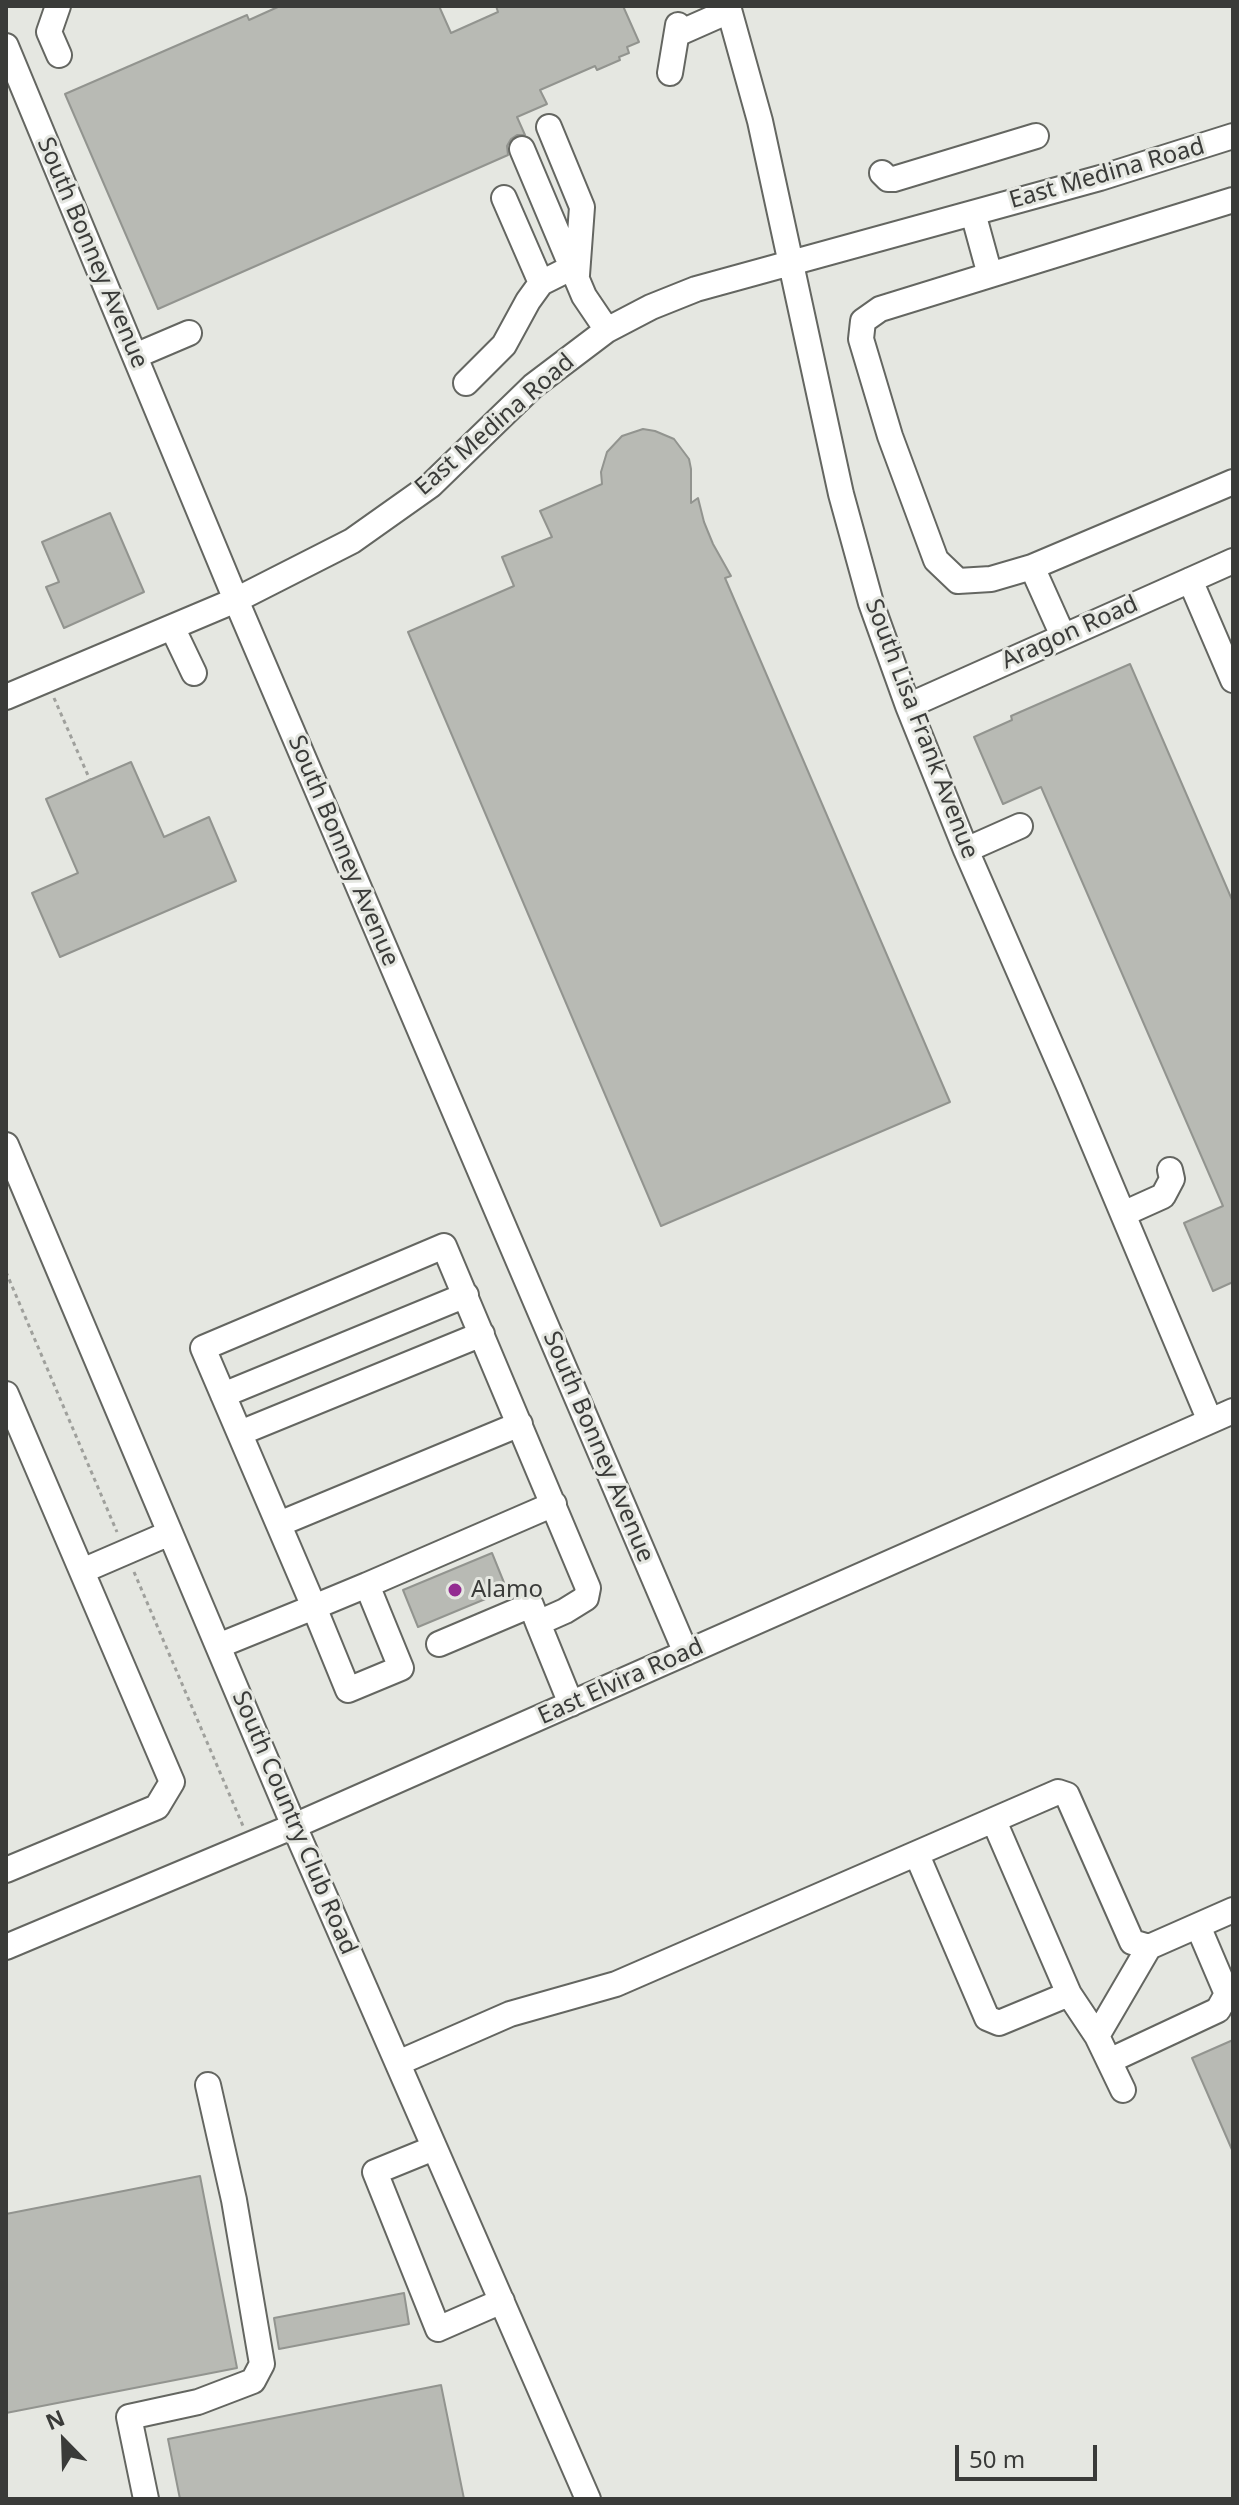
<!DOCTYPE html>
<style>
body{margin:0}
#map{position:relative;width:1239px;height:2505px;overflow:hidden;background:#e5e7e1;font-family:"Noto Sans",sans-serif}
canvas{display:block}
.frame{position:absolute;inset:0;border:8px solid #3a3b39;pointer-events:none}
.north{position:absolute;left:24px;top:2401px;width:80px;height:80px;-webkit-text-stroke:6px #e5e7e1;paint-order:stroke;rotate:337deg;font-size:22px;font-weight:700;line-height:32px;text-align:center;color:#3a3b39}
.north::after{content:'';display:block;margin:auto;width:28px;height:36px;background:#3a3b39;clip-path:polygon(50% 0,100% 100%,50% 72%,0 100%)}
.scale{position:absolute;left:955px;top:2445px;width:142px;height:36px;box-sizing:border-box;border:4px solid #3a3b39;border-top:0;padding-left:10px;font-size:24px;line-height:28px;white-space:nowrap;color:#3a3b39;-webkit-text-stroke:6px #e5e7e1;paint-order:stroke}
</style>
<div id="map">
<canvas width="1239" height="2505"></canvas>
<div class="frame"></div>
<div class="north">N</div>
<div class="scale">50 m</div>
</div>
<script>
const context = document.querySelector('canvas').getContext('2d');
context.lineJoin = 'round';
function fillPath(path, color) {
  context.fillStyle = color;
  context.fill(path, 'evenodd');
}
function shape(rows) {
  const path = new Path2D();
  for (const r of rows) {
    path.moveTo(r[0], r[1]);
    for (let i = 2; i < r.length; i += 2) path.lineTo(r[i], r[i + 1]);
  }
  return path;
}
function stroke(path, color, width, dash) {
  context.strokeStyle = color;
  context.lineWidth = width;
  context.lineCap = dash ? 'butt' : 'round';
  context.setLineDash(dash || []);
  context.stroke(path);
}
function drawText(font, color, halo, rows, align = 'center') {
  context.font = font + ' "Noto Sans",sans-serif';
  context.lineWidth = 6;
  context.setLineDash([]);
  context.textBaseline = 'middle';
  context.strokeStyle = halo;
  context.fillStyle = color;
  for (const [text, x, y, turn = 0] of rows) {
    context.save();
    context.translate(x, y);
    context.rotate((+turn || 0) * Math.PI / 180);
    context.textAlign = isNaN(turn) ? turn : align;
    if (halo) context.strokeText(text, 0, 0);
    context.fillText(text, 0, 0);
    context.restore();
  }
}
const building = shape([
 [280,6,439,6,451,33,498,12,496,6,623,6,639,42,627,47,629,53,619,57,620,60,597,70,595,66,540,90,547,104,517,117,525,135,517,135,511,139,507,146,508,155,158,309,65,94,247,15,249,20,280,6],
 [643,429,655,431,674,439,689,459,691,469,691,503,698,498,704,522,713,544,731,576,725,578,950,1102,661,1226,408,632,514,586,502,557,552,537,540,511,602,484,601,472,607,452,622,436,643,429],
 [110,513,144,592,64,628,46,587,59,582,42,542,110,513],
 [1130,664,1233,902,1233,1282,1213,1291,1184,1223,1223,1206,1041,787,1003,804,974,737,1012,720,1011,716,1130,664],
 [131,762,164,837,209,817,236,881,60,957,32,893,78,873,46,799,131,762],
 [492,1553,507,1590,418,1627,403,1590,492,1553],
 [1233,2040,1233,2152,1192,2058,1233,2040],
 [200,2176,237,2368,6,2413,6,2214,200,2176],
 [404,2293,409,2324,279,2349,274,2318,404,2293],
 [441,2385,464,2499,180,2499,168,2439,441,2385]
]);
const path = shape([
 [54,698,90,780],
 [6,1272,117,1532],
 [134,1572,243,1826]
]);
const minor = shape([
 [58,6,49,32,59,55],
 [728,6,760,121,841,494,871,603,908,706,966,850,1069,1086,1210,1421],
 [677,34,729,11],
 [6,46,236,600,686,1653],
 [670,73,678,25],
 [549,127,582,207,577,275],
 [522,149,584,296,607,330],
 [882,173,888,179,894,179,1036,136],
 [504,198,541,283],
 [973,213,990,275,1233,200],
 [990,275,880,309,863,321,861,339,890,436,936,560,958,581,991,579,1032,567,1233,482],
 [135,356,189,333],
 [466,383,504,345,528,301,541,283,577,265],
 [1032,567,1063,636],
 [1190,580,1233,680],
 [172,627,194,673],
 [6,697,236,600,352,541,431,485,533,386,607,330,651,307,696,289,1100,178,1233,136],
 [908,706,1233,561],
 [966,850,1020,826],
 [6,1145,294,1826,588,2499],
 [1123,1214,1163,1196,1172,1179,1170,1170],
 [6,1394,172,1782,157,1807,6,1870],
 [223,1395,466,1295],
 [240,1433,482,1334],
 [279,1524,520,1424],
 [82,1571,170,1533],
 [367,1585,401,1668,348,1690,314,1607,367,1585],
 [367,1585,554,1504],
 [439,1644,531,1605,538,1623],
 [218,1646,314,1607,203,1348,444,1246,588,1588,586,1598,565,1611,538,1623,571,1704],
 [994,1821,1069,1994],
 [917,1855,987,2018,999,2023,1069,1994,1097,2036],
 [6,1947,294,1826,1233,1411],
 [1109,2061,1218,2010,1227,1994,1198,1926],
 [398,2063,510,2014,616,1984,1058,1792,1067,1795,1132,1942,1149,1947],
 [1123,2090,1097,2036,1149,1947,1233,1910],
 [434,2148,375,2172,438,2329,502,2301],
 [146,2499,129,2417,198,2402,253,2381,262,2364,234,2200,208,2085]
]);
const markers = [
 [455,1590,8,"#932c91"]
];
const streetNames = [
 ["East Medina Road",1107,174,-16],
 ["South Bonney Avenue",92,253,67],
 ["East Medina Road",495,425,-41],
 ["Aragon Road",1070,633,-24],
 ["South Lisa Frank Avenue",921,729,69],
 ["South Bonney Avenue",343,851,67],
 ["South Bonney Avenue",598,1447,67],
 ["East Elvira Road",621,1682,-24],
 ["South Country Club Road",294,1823,67]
];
const poiNames = [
 ["Alamo",471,1590]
];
fillPath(building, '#b8bab4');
stroke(building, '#92948f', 2);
stroke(minor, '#646661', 28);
stroke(path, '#9fa09c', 3, [4, 4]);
stroke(minor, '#fff', 24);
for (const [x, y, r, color] of markers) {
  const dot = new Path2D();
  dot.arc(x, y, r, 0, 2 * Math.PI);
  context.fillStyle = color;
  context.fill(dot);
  stroke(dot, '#e5e7e1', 3);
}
drawText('24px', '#3a3b39', '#e5e7e1', streetNames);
drawText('24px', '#3a3b39', '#e5e7e1', poiNames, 'left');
</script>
